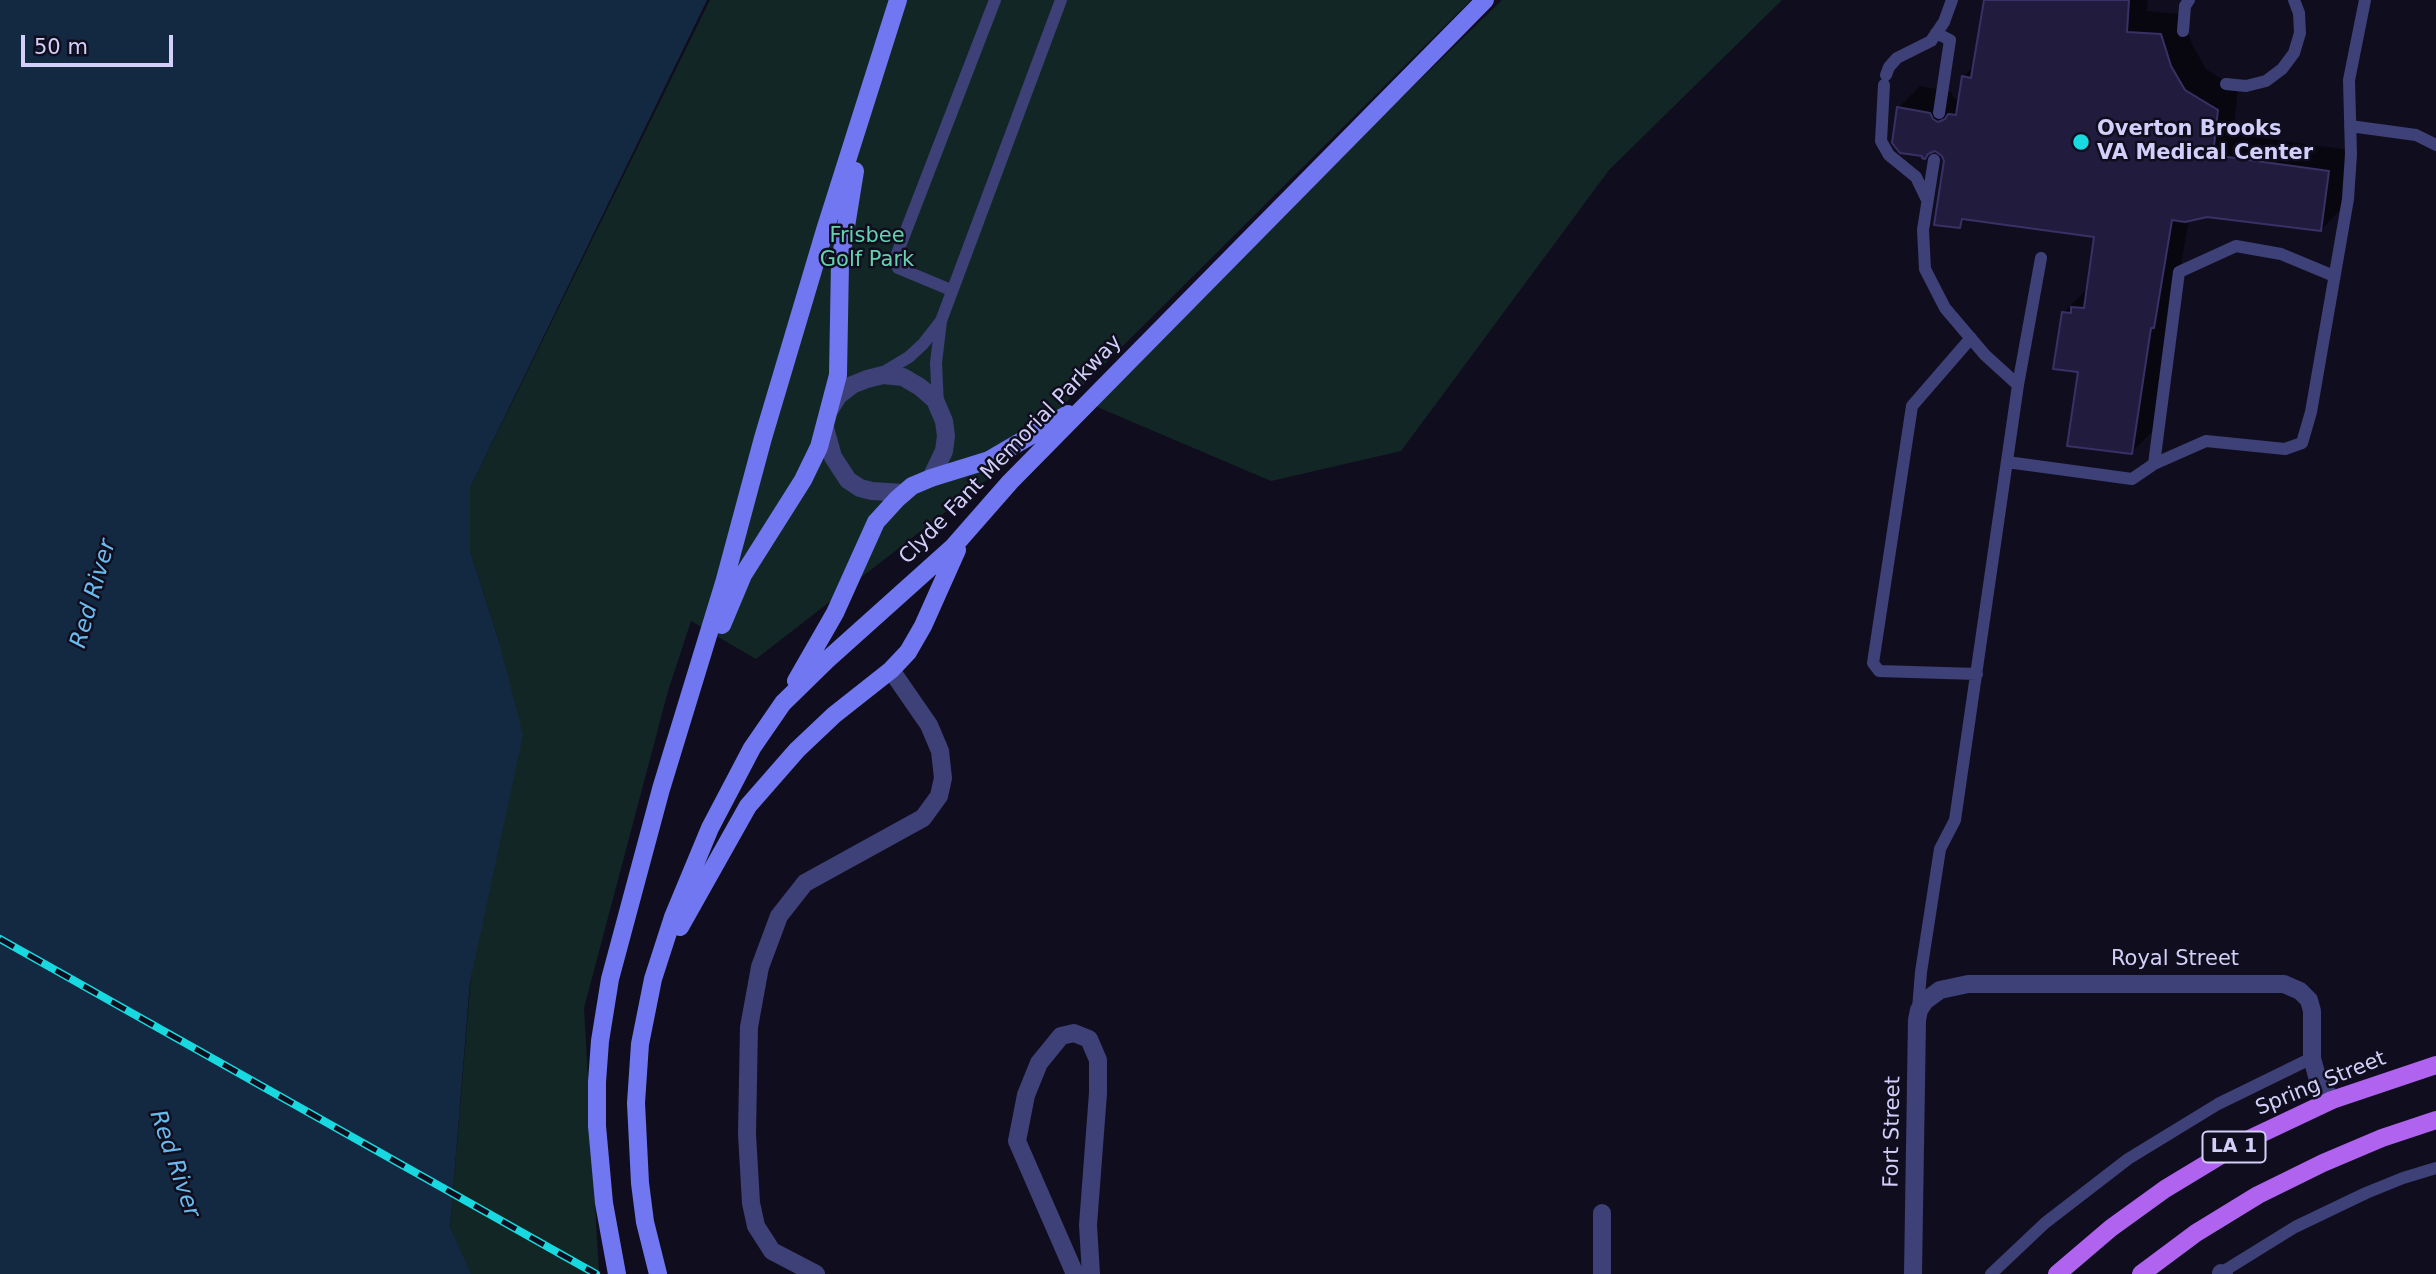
<!DOCTYPE html>
<style>
body{margin:0}
#map{position:relative;width:2436px;height:1274px;overflow:hidden;background:#100e1e;font-family:"DejaVu Sans",sans-serif}
canvas{display:block}
.scale{position:absolute;left:21px;top:35px;width:152px;height:32px;box-sizing:border-box;border:4px solid #d2d0fa;border-top:0;padding-left:9px;font-size:21px;line-height:24px;white-space:nowrap;color:#d2d0fa;-webkit-text-stroke:5px #100e1e;paint-order:stroke}
</style>
<div id="map">
<canvas width="2436" height="1274"></canvas>
<div class="scale">50 m</div>
</div>
<script>
const context = document.querySelector('canvas').getContext('2d');
context.lineJoin = 'round';
function fillPath(path, color) {
  context.fillStyle = color;
  context.fill(path, 'evenodd');
}
function shape(rows) {
  const path = new Path2D();
  for (const r of rows) {
    path.moveTo(r[0], r[1]);
    for (let i = 2; i < r.length; i += 2) path.lineTo(r[i], r[i + 1]);
  }
  return path;
}
function stroke(path, color, width, dash) {
  context.strokeStyle = color;
  context.lineWidth = width;
  context.lineCap = dash ? 'butt' : 'round';
  context.setLineDash(dash || []);
  context.stroke(path);
}
function drawText(font, color, halo, rows, align = 'center') {
  context.font = font + ' "DejaVu Sans",sans-serif';
  context.lineWidth = 5;
  context.setLineDash([]);
  context.textBaseline = 'middle';
  context.strokeStyle = halo;
  context.fillStyle = color;
  for (const [text, x, y, turn = 0] of rows) {
    context.save();
    context.translate(x, y);
    context.rotate((+turn || 0) * Math.PI / 180);
    context.textAlign = isNaN(turn) ? turn : align;
    if (halo) context.strokeText(text, 0, 0);
    context.fillText(text, 0, 0);
    context.restore();
  }
}
const green = shape([
 [710,0,1471,0,993,475,756,659,691,621,668,691,584,1008,599,1274,470,1274,450,1227,499,642,470,551,470,488],
 [1502,0,1782,0,1609,170,1401,451,1271,481,1088,403]
]);
const water = shape([
 [0,0,707,0,470,488,470,551,499,642,523,735,470,982,450,1227,471,1274,0,1274]
]);
const shadow = shape([
 [1986,0,2148,0,2147,11,2182,14,2192,44,2206,69,2238,89,2233,134,2350,150,2342,208,2321,230,2207,215,2189,219,2153,431,2132,452,2080,371,2063,313,2085,291,2088,292,2096,235,1968,218,1959,226,1945,160,1899,107,1920,86,1951,92,1954,98,1960,101,1963,77,1975,65]
]);
const building = shape([
 [1984,0,2129,0,2127,32,2161,34,2171,66,2185,90,2218,110,2213,155,2329,171,2321,231,2207,217,2185,222,2172,220,2154,328,2151,328,2132,454,2067,446,2078,372,2053,369,2062,312,2071,313,2071,307,2084,308,2094,237,1962,219,1960,228,1934,225,1944,161,1942,156,1935,151,1928,154,1925,159,1922,158,1922,156,1900,153,1892,143,1897,107,1930,113,1933,119,1938,122,1945,119,1948,114,1956,115,1962,76,1971,78,1984,0]
]);
const service = shape([
 [2183,31,2185,6,2189,0],
 [1936,33,1950,40,1939,113],
 [1886,75,1889,67,1897,58,1931,41,1944,22,1952,0],
 [2226,84,2246,86,2266,81,2282,69,2294,53,2300,33,2299,13,2294,0],
 [1884,85,1881,141,1889,155,1916,177,1927,200],
 [2350,126,2416,135,2436,145],
 [1934,160,1923,230,1925,269,1945,308,1985,355,2018,385],
 [951,290,898,268,895,259,995,0],
 [1971,338,1912,406,1873,663,1879,671,1977,674],
 [879,375,909,357,923,344,941,321],
 [938,406,936,363,941,321,1061,0],
 [2007,462,2132,479,2154,464,2206,441,2285,449,2302,443,2311,412,2348,199,2351,154,2349,80,2365,0],
 [2154,464,2179,272,2236,246,2281,254,2334,276],
 [1918,1009,1921,972,1940,849,1955,820,2018,385,2041,258],
 [1991,1274,2045,1223,2128,1159,2218,1104,2312,1058],
 [2219,1274,2295,1227,2366,1193,2403,1178,2436,1168]
]);
const minor = shape([
 [830,409,839,395,852,385,867,379,883,375,903,377,920,387,935,400,944,421,946,436,944,451,931,478],
 [825,428,833,457,848,480,860,488,872,491,904,493],
 [1602,1213,1602,1274],
 [2221,1273,2224,1274],
 [816,1274,772,1251,756,1226,751,1203,747,1134,749,1027,760,967,779,916,805,883,923,818,939,796,943,778,940,751,929,725,891,670],
 [1075,1274,1017,1141,1026,1095,1039,1063,1061,1036,1074,1033,1089,1039,1098,1060,1098,1093,1088,1225,1091,1274],
 [1913,1274,1917,1020,1919,1010,1925,1001,1940,990,1968,984,2284,984,2300,991,2309,1000,2312,1011,2312,1058,2318,1080,2332,1100]
]);
const secondary = shape([
 [722,625,743,575,803,480,819,447,838,375,840,263,855,171],
 [796,681,835,613,876,522,897,499,912,486,931,478,989,460,1068,414],
 [680,927,748,806,797,750,834,715,891,670,908,652,923,626,957,550],
 [617,1274,604,1203,597,1126,597,1082,600,1041,610,979,661,789,724,583,763,438,825,230,898,0],
 [658,1274,645,1222,640,1183,636,1103,640,1044,653,979,673,917,710,828,752,748,783,703,827,660,953,547,1010,482,1485,0]
]);
const primary = shape([
 [2057,1274,2111,1228,2165,1189,2241,1143,2332,1100,2436,1065],
 [2141,1274,2196,1233,2258,1195,2323,1163,2382,1138,2436,1120]
]);
const rail = shape([
 [0,939,596,1274]
]);
const markers = [
 [2081,142,9,"#17d9df"]
];
const shields = [
 [2234,1147,63]
];
const shieldNames = [
 ["LA 1",2234,1147]
];
const poiNames = [
 ["Overton Brooks",2097,130],
 ["VA Medical Center",2097,154]
];
const parkNames = [
 ["Frisbee",867,237],
 ["Golf Park",867,261]
];
const streetNames = [
 ["Clyde Fant Memorial Parkway",1011,450,-46],
 ["Royal Street",2175,960],
 ["Spring Street",2321,1084,-22],
 ["Fort Street",1893,1132,-89]
];
const waterNames = [
 ["Red River",94,594,-74],
 ["Red River",174,1164,71]
];
fillPath(green, '#122725');
fillPath(water, '#132942');
fillPath(shadow, '#0007');
fillPath(building, '#211c3d');
stroke(building, '#383166', 2);
stroke(service, '#3e4078', 12);
stroke(minor, '#3e4078', 18);
stroke(secondary, '#7177f0', 18);
stroke(primary, '#b063ef', 18);
stroke(rail, '#17d9df', 8);
stroke(rail, '#100e1e', 5, [16]);
for (const [x, y, r, color] of markers) {
  const dot = new Path2D();
  dot.arc(x, y, r, 0, 2 * Math.PI);
  context.fillStyle = color;
  context.fill(dot);
  stroke(dot, '#100e1e', 2.5);
}
for (const [x, y, w] of shields) {
  const box = new Path2D();
  box.roundRect(x - w / 2, y - 15.5, w, 31, 5);
  context.fillStyle = '#100e1e';
  context.fill(box);
  stroke(box, '#d2d0fa', 2);
}
drawText('bold 19px', '#d2d0fa', null, shieldNames);
drawText('bold 21px', '#d2d0fa', '#100e1e', poiNames, 'left');
drawText('21px', '#64d2af', '#100e1e', parkNames);
drawText('21px', '#d2d0fa', '#100e1e', streetNames);
drawText('italic 23px', '#69bbef', '#100e1e', waterNames);
</script>
